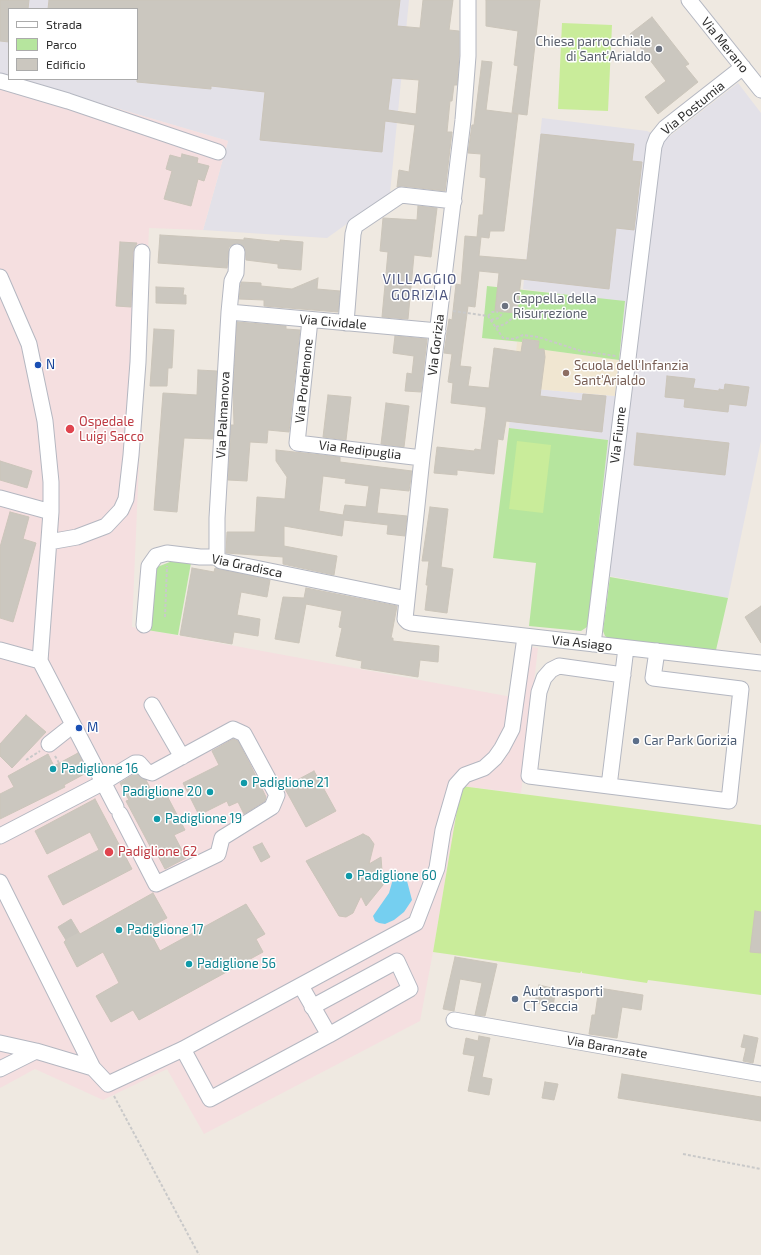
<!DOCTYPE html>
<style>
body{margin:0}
#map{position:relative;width:761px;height:1255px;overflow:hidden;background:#efe9e1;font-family:"Exo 2",sans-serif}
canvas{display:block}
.legend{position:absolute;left:8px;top:8px;width:130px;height:72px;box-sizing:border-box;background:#fff;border:1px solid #ababab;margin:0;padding:5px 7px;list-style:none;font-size:12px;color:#2e2e2e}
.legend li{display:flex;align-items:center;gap:8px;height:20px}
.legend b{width:20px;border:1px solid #ababab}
</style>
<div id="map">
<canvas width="761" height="1255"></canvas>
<ul class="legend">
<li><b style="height:5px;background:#fff"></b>Strada</li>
<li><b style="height:11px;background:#b6e59e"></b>Parco</li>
<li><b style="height:11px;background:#cbc7bf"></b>Edificio</li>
</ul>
</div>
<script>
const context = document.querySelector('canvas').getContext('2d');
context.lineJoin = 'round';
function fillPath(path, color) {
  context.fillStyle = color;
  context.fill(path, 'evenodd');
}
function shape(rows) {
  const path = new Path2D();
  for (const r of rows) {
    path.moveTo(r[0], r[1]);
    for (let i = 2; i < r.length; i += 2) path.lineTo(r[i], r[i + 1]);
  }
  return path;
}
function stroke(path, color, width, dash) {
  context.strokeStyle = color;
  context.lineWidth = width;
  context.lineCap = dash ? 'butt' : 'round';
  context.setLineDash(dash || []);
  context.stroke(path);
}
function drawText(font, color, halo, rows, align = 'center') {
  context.font = font + ' "Exo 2",sans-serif';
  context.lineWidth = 3;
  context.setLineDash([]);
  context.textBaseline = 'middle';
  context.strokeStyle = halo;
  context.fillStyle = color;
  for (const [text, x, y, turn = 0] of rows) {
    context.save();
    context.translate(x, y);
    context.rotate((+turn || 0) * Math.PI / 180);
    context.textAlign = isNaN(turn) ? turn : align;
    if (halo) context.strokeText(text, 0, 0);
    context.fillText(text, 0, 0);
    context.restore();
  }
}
const industrial = shape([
 [0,0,409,0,390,193,327,238,203,230,228,141,17,79,137,79,137,9,9,9,9,77,0,74],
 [738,83,761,113,761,441,728,598,593,573,608,440,509,428,513,387,615,396,625,302,523,289,542,118,647,131,666,139]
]);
const education = shape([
 [523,339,539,341,539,349,619,360,615,396,513,387,517,342,522,342]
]);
const medical = shape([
 [0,74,228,141,203,230,149,228,132,627,512,697,518,645,538,648,521,793,461,786,433,952,420,1021,204,1134,167,1069,103,1100,35,1069,0,1088]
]);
const green = shape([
 [487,286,625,301,619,360,538,349,539,341,523,339,522,342,482,338],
 [509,428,608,440,588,623,587,627,581,631,529,626,536,563,493,558],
 [175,560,191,563,178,635,147,630,152,569],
 [610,577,728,598,716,650,608,638,605,636,603,631]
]);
const pitch = shape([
 [562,23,612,25,608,111,558,109],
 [517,441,551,445,543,513,509,509],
 [461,786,761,825,761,995,648,980,647,983,582,973,582,971,580,973,433,952]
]);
const water = shape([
 [397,877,407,881,412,900,404,912,394,920,385,924,379,923,375,921,373,916,389,893,393,879]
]);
const building = shape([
 [0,0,29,0,28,9,9,9,9,42,0,41,0,0],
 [49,0,400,0,397,26,420,28,423,0,453,0,449,30,459,31,459,56,457,85,454,85,452,101,450,101,447,132,452,132,445,191,402,186,397,187,399,170,409,172,415,125,385,121,382,152,260,140,265,92,211,86,211,89,137,82,137,9,48,9,49,0],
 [392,78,419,80,416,114,388,110,392,78],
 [486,0,540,0,527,115,512,113,518,66,514,65,518,31,486,26,486,0],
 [652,17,689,64,685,66,698,82,658,114,645,97,666,81,630,34,652,17],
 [482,61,492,62,486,110,518,114,504,231,490,231,489,238,481,237,479,256,527,260,541,134,634,144,632,161,642,162,634,230,616,228,609,289,521,279,517,313,495,311,499,273,479,271,475,307,468,306,460,366,471,367,468,386,489,388,494,348,521,352,523,339,539,341,538,349,544,349,545,357,540,396,582,401,583,394,606,396,602,432,506,421,503,440,498,439,494,474,457,470,457,475,434,473,437,447,474,451,475,449,481,450,486,412,486,407,451,403,453,383,448,382,452,354,444,353,449,319,452,320,456,284,461,285,465,236,477,237,479,215,483,215,486,178,480,177,481,154,468,153,472,125,474,125,482,61],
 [182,154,198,158,197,163,209,166,204,181,198,179,191,206,164,199,172,171,166,169,170,155,181,158,182,154],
 [418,206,437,208,431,257,414,255,408,319,382,317,388,252,380,251,383,218,417,220,418,206],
 [160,235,244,240,244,238,280,242,280,240,303,242,301,270,278,268,278,264,246,260,245,248,237,243,229,247,227,268,158,263,160,235],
 [120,242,137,243,133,252,131,307,116,306,120,242],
 [318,278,317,289,340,291,338,312,264,306,264,300,239,299,241,282,261,283,261,286,292,289,318,278],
 [156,287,184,288,183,295,186,295,186,304,156,303,156,287],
 [237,322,286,326,286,329,300,330,289,432,268,430,267,443,250,442,247,481,228,480,231,425,234,425,233,392,237,322],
 [154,329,174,330,172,368,168,368,167,386,150,386,154,329],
 [395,336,427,339,421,392,405,391,407,373,412,374,414,356,393,353,395,336],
 [198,370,217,371,213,439,184,438,177,512,154,510,163,393,197,395,198,370],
 [667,376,695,379,693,388,719,391,719,389,724,390,725,384,749,387,746,406,729,404,728,412,684,407,685,399,665,397,667,376],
 [328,395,351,397,346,440,323,437,328,395],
 [386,403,409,406,404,447,381,444,386,403],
 [637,433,729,443,725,475,634,465,637,433],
 [276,450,340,457,340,462,412,471,409,491,380,488,377,513,407,516,405,536,387,534,388,525,344,520,342,536,284,526,284,546,337,556,334,575,283,564,283,557,226,553,227,532,255,532,257,497,285,499,287,477,276,461,276,450],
 [323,476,346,479,345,483,369,486,366,507,345,505,343,515,319,511,323,476],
 [0,461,32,471,27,488,0,480,0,461],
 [430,507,448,509,441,567,453,569,447,613,425,610,428,585,426,585,429,561,422,561,430,507],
 [10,512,29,517,23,539,36,543,13,622,0,618,0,547,10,512],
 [192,568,214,572,215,568,270,580,267,597,241,592,237,615,260,619,258,636,234,632,232,644,180,635,192,568],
 [306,588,397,606,391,638,393,638,393,641,439,646,438,662,420,660,418,677,361,668,362,661,336,656,342,628,339,627,342,611,306,604,299,643,275,639,283,597,304,598,306,588],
 [761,606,761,643,745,617,761,606],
 [26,715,46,732,12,768,0,756,0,744,26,715],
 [233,739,238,741,250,764,266,797,265,801,244,814,238,802,229,806,227,801,199,815,183,783,219,765,212,751,233,739],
 [78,753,88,772,64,785,65,787,0,819,0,794,14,787,8,776,48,754,54,766,78,753],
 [314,771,336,811,306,827,284,787,314,771],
 [136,773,146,780,154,796,164,790,185,830,174,835,186,858,165,869,153,846,151,848,126,801,129,800,120,783,136,773],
 [95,799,132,869,63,905,48,876,99,850,90,832,47,854,35,831,95,799],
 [363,834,369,837,374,844,369,864,381,857,383,885,366,906,361,896,353,913,346,917,339,916,306,861,363,834],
 [262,843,270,857,261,862,253,847,262,843],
 [153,893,167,918,150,927,153,932,151,934,160,951,246,904,265,934,256,939,263,952,139,1020,133,1010,111,1022,96,996,119,983,115,975,103,952,77,967,64,942,66,940,58,927,71,919,80,934,153,893],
 [755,911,761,912,761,953,750,952,755,911],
 [455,957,497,964,485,1016,475,1015,482,983,460,979,454,1011,443,1009,455,957],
 [539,985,556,989,553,1006,535,1003,539,985],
 [599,988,643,995,641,1010,622,1007,617,1038,589,1034,592,1015,595,1015,599,988],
 [744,1035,758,1038,753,1063,743,1061,746,1048,741,1047,744,1035],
 [479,1036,490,1038,482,1077,492,1079,489,1095,468,1091,475,1056,463,1054,466,1038,478,1041,479,1036],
 [622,1074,761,1097,761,1121,618,1098,622,1074],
 [545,1082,558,1084,554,1100,542,1098,545,1082]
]);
const minorTunnel = shape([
 [62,933,75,926]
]);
const path = shape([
 [453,311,488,316,503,338,514,339,523,335,538,337,581,351,616,356],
 [488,316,492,312,498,312],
 [491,320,499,318,503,312],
 [496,327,505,324,516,315,535,309],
 [165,617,167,566],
 [55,756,59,763],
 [26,760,40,751],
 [114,1096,199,1255],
 [683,1154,761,1169]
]);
const minor = shape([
 [468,0,468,56,463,120,422,458,405,619,408,622,411,623,761,663],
 [689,0,761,90],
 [0,81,68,101,218,152],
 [0,277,29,344,45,421,51,482,51,512,40,661,116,807],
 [229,312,438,331],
 [310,320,297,443,422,458],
 [346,323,353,234,355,226,401,195,454,201],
 [0,498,51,512],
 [49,542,77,537,106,526,121,510,126,499,131,455,138,362,142,252],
 [217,557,217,518,229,312,232,281,236,273,237,252],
 [144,625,149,566,156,556,167,553,200,557,217,557,221,561,407,599],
 [593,644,654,146,657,138,665,128,743,67],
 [0,650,40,661],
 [623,675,559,666,551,670,544,678,539,692,529,776,729,801,741,689,653,678,657,651],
 [152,705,182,757],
 [49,744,73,725],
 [609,786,626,648],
 [0,836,104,782,135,763,139,763,146,771,152,773,233,729,244,734,277,795,272,807,222,838,218,854,156,884,120,814],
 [0,882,93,1068,108,1084,183,1049,416,923,437,868,443,830,456,785,465,775,484,768,495,758,502,748,512,729,525,637],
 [301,986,329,1035],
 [454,1020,761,1074],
 [0,1043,36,1051,93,1068],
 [183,1049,210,1099,329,1035,410,989,397,961,312,1007],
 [0,1069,36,1051]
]);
const markers = [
 [659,49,4,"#6b7280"],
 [505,306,4,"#6b7280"],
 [38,365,4,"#1a4fb4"],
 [566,373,4,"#8d6e63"],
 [70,429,5,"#e0444e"],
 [79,728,4,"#1a4fb4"],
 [636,741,4,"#5c6f8a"],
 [53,769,4,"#0f9aa8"],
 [244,783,4,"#0f9aa8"],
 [210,792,4,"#0f9aa8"],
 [157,819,4,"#0f9aa8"],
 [109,852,5,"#e0444e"],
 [349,876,4,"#0f9aa8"],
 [119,930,4,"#0f9aa8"],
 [189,964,4,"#0f9aa8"],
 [515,999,4,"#5c6f8a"]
];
const worshipNames = [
 ["Chiesa parrocchiale",651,42],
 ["di Sant'Arialdo",651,57],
 ["Cappella della",513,299,"left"],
 ["Risurrezione",513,314,"left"]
];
const streetNames = [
 ["Via Merano",725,45,51],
 ["Via Postumia",693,108,-39],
 ["Via Cividale",333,322,5],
 ["Via Gorizia",436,345,-83],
 ["Via Pordenone",304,381,-84],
 ["Via Palmanova",223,415,-87],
 ["Via Fiume",618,435,-83],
 ["Via Redipuglia",360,450,7],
 ["Via Gradisca",247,566,12],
 ["Via Asiago",582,643,6],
 ["Via Baranzate",607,1047,10]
];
const transitNames = [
 ["N",46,365],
 ["M",87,728]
];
const educationNames = [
 ["Scuola dell'Infanzia",574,366],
 ["Sant'Arialdo",574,381]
];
const healthNames = [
 ["Ospedale",79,422],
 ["Luigi Sacco",79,437],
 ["Padiglione 62",118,852]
];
const serviceNames = [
 ["Car Park Gorizia",644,741],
 ["Autotrasporti",523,992],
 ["CT Seccia",523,1007]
];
const cultureNames = [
 ["Padiglione 16",61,769],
 ["Padiglione 21",252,783],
 ["Padiglione 20",202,792,"right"],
 ["Padiglione 19",165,819],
 ["Padiglione 60",357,876],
 ["Padiglione 17",127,930],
 ["Padiglione 56",197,964]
];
const neighbourhoodNames = [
 ["VILLAGGIO",420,279],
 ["GORIZIA",420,295]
];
fillPath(industrial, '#e3e1e8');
fillPath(education, '#f0e6d1');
fillPath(medical, '#f5dfe0');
fillPath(green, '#b6e59e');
fillPath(pitch, '#c9ec9a');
fillPath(water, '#75cff0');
fillPath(building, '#cbc7bf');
stroke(building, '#cbc5ba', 1);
stroke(minorTunnel, '#c8c4bd', 15, [15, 8]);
stroke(minor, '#b4b7c1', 17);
stroke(path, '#c9c9c9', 2, [3, 2]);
stroke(minor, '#fff', 15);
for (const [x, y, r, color] of markers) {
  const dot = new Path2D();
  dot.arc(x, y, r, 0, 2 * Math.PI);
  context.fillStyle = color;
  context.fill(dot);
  stroke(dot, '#fff', 1.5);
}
drawText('13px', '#5b616d', '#fff', worshipNames, 'right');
drawText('13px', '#2e2e2e', '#fff', streetNames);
drawText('13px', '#164399', '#fff', transitNames, 'left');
drawText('13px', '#785e54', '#fff', educationNames, 'left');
drawText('13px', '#be3a42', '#fff', healthNames, 'left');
drawText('13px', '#4e5e75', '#fff', serviceNames, 'left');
drawText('13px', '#0d838f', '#fff', cultureNames, 'left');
context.letterSpacing = '1px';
drawText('14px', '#4d5680', '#fff', neighbourhoodNames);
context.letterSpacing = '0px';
</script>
